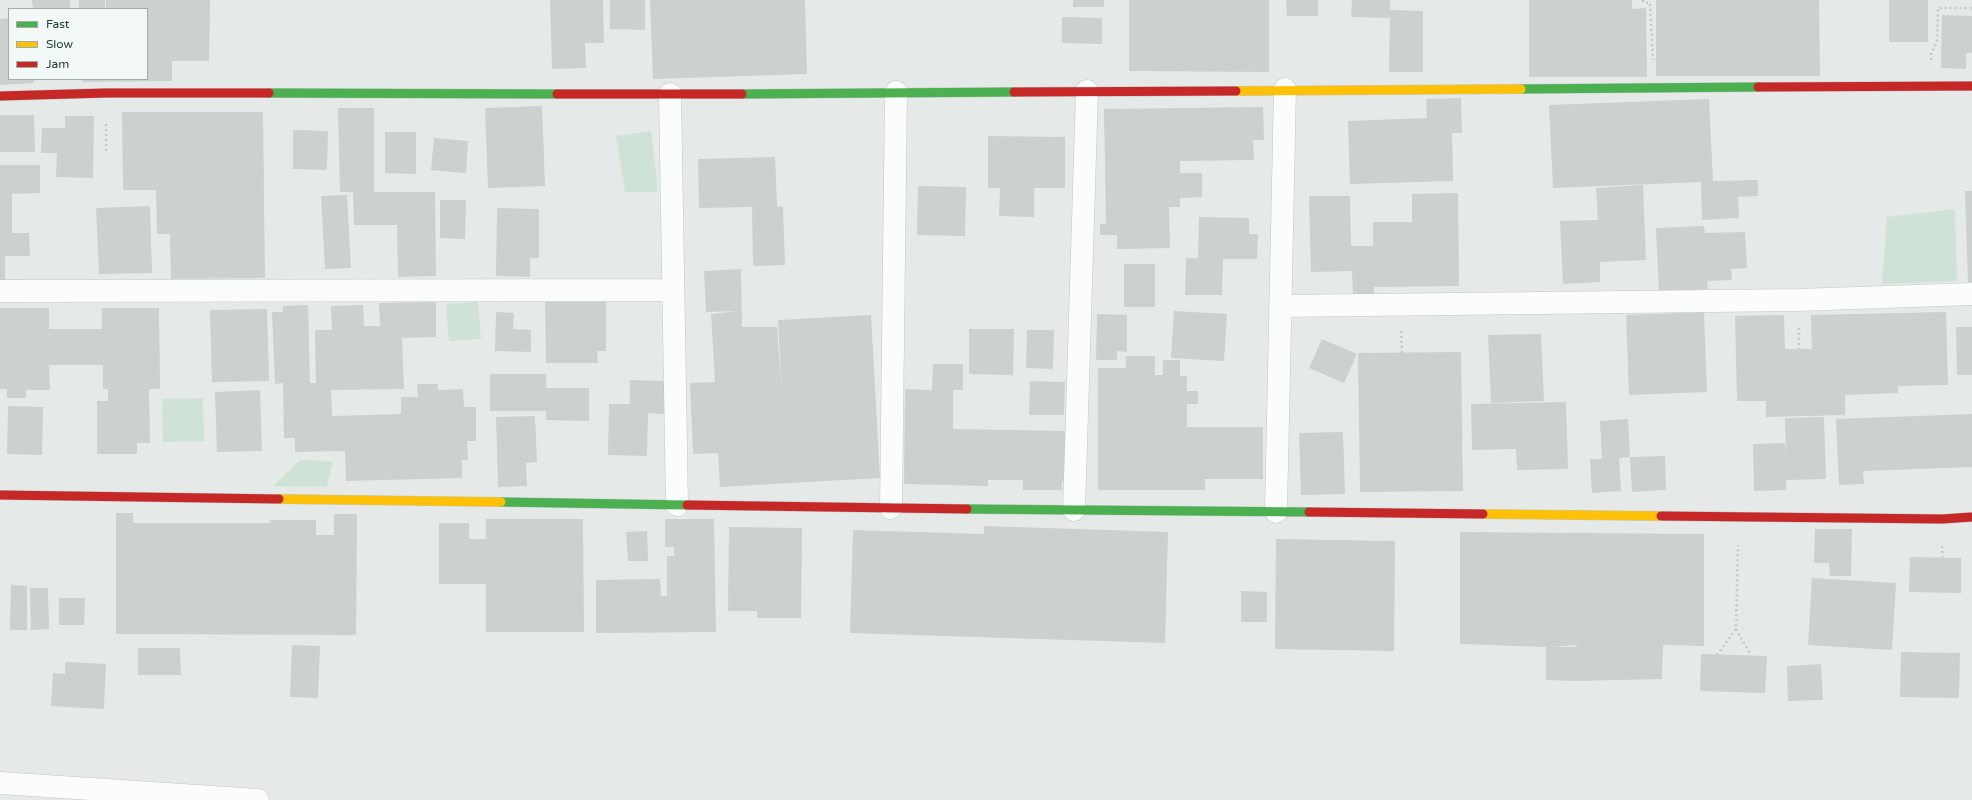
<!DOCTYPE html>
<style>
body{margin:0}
#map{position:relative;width:1972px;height:800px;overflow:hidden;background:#e5eae8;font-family:"Varela Round",sans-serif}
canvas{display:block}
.legend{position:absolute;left:8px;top:8px;width:140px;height:72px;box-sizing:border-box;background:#f3f9f6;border:1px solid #9faeaa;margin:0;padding:5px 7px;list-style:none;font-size:12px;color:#223e37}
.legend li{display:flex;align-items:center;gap:8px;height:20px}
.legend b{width:20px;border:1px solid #9faeaa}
</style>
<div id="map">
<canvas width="1972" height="800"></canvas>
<ul class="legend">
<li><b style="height:5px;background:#4caf50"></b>Fast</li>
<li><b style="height:5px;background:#ffc107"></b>Slow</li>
<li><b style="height:5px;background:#c62828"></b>Jam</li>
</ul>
</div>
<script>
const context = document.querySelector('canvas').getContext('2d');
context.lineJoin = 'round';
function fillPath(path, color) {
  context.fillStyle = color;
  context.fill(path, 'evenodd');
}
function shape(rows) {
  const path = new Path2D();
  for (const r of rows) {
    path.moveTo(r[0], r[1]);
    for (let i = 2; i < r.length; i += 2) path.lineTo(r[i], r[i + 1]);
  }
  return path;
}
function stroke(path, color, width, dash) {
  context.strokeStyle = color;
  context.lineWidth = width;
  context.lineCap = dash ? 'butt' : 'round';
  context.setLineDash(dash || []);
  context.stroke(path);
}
const green = shape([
 [651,131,658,192,625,192,616,136],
 [1955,209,1957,281,1882,284,1887,217],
 [478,302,481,339,449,341,446,304],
 [203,398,204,441,163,442,162,399],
 [300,460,333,461,327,487,273,486]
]);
const building = shape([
 [32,0,70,0,70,9,33,9],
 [79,0,105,0,105,9,79,9],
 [106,0,210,0,209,61,172,61,172,81,82,82,82,79,147,79,147,9,106,9],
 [550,0,603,0,604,43,585,43,586,68,552,69],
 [610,0,645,0,645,30,610,29],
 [650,0,805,0,807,74,653,79],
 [1073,0,1104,0,1104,7,1073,7],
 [1129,0,1269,0,1269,72,1129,71],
 [1286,0,1318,0,1318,16,1287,16],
 [1352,0,1390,0,1390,10,1423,11,1423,72,1389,72,1390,18,1351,17],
 [1529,0,1632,0,1632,9,1646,8,1647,77,1529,77],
 [1656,0,1819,0,1820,76,1656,76],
 [1889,0,1928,0,1928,42,1889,42],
 [1942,15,1972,16,1972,53,1966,53,1966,69,1941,68],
 [1062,17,1102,18,1102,44,1062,43],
 [9,18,9,79,34,79,34,83,0,85,0,19],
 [1461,98,1462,133,1452,133,1453,181,1350,184,1348,121,1427,118,1426,99],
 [1709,99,1713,181,1758,180,1758,196,1738,197,1739,218,1702,220,1701,182,1553,188,1549,105],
 [542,106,545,186,488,188,485,108],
 [1263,107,1264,140,1253,140,1254,160,1180,161,1180,173,1202,173,1202,197,1180,198,1180,207,1169,207,1170,248,1117,249,1117,235,1100,235,1100,224,1106,224,1104,109],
 [338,108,374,108,374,192,435,192,436,276,398,277,397,225,354,225,353,192,340,192],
 [122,112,263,112,265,278,171,279,170,234,157,234,156,190,123,190],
 [0,115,34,115,35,152,0,152],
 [65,116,94,116,93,178,56,177,57,153,41,153,42,128,65,128],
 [293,130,328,131,327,170,293,169],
 [385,132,416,132,416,174,385,173],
 [988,136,1065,137,1065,188,1034,188,1034,217,999,216,1000,188,988,188],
 [434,138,468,141,466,173,431,170],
 [775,157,777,207,783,206,785,265,753,266,752,207,699,208,698,159],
 [0,165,40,165,40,193,12,194,12,233,29,233,30,256,5,256,5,282,0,282],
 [1643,185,1646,260,1600,262,1600,282,1563,284,1560,221,1598,220,1596,188],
 [918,186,966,187,965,236,917,235],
 [1965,191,1972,191,1972,282,1968,283],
 [1458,193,1459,286,1374,287,1374,295,1353,295,1352,271,1311,272,1309,196,1350,196,1351,246,1373,246,1373,222,1412,222,1412,194],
 [347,195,351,268,325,269,321,196],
 [440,200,466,200,465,239,440,238],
 [150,206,152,273,99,274,96,208],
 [497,208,539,209,539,258,530,258,530,277,496,276],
 [1199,217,1249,218,1249,234,1258,234,1257,259,1223,259,1222,295,1185,295,1186,258,1198,258],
 [1704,226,1705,233,1745,232,1747,268,1731,269,1732,280,1707,281,1708,289,1659,292,1656,228],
 [1124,264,1155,264,1155,307,1124,307],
 [741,269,742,327,777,327,782,393,778,320,871,315,880,478,720,487,718,453,693,454,690,383,715,382,711,314,738,311,706,312,704,271],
 [545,300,606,300,606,351,597,351,598,363,546,363],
 [436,302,436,337,402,338,404,389,331,390,332,416,401,414,401,397,418,397,417,384,438,384,438,390,463,389,464,407,476,407,476,441,467,441,468,460,462,460,462,478,346,481,345,451,295,452,295,438,284,438,283,383,275,384,272,312,283,312,283,306,308,305,310,383,316,383,315,330,332,330,331,306,363,305,364,326,380,326,379,303],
 [0,308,49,308,49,329,102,329,102,308,159,308,160,389,149,389,150,443,137,443,137,454,97,454,97,401,108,401,108,389,103,389,103,365,49,365,50,390,26,390,26,398,7,398,7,389,0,389],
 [267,309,269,381,212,382,210,310],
 [1174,311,1227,314,1224,361,1171,358],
 [496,312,514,313,513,329,531,330,531,352,495,351],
 [1704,312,1707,392,1629,395,1626,315],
 [1946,312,1948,385,1898,386,1898,393,1845,395,1845,415,1766,417,1766,401,1737,401,1735,316,1784,315,1785,349,1812,349,1811,315],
 [1097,314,1127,315,1127,352,1117,351,1117,360,1096,360],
 [1956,327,1972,327,1972,375,1957,375],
 [969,329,1014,329,1013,375,969,374],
 [1027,330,1054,330,1053,369,1026,368],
 [1541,334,1544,401,1491,403,1488,335],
 [1322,339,1357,354,1344,383,1309,368],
 [1461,352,1463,491,1360,492,1358,353],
 [1126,356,1155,356,1155,375,1163,375,1163,360,1180,360,1180,376,1187,376,1187,391,1198,391,1198,404,1187,404,1187,427,1263,427,1263,479,1205,479,1205,490,1098,490,1098,368,1126,368],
 [933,364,963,364,963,390,953,390,953,429,1072,431,1071,481,1062,481,1062,490,1023,490,1023,480,988,480,988,486,904,484,905,389,932,390],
 [490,374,546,374,546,388,589,388,589,421,546,420,546,411,490,411],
 [630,380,665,381,664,414,648,413,647,456,608,455,609,404,630,404],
 [1030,381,1065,382,1064,415,1029,415],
 [260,390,262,451,217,452,215,392],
 [1566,402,1568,469,1517,470,1516,449,1472,450,1471,404],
 [8,406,43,407,42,455,7,454],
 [1972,414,1972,467,1863,471,1864,484,1839,485,1836,419],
 [535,416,537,462,526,463,527,486,498,487,496,417],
 [1824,417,1826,479,1786,480,1786,490,1754,491,1753,444,1785,443,1786,460,1785,418],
 [1628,419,1630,457,1619,458,1621,491,1592,493,1590,459,1602,459,1600,421],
 [1343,432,1345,494,1301,495,1299,433],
 [1665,456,1666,490,1632,492,1630,457],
 [116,513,133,513,133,523,270,523,270,520,316,520,316,535,334,535,334,514,357,514,356,635,116,634],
 [486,519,583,519,584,632,486,632,486,584,439,584,439,523,469,523,469,539,486,539],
 [665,519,714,519,716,632,596,633,596,580,660,579,661,596,667,596,667,556,674,556,674,547,665,547],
 [984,526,1168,532,1165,643,850,633,853,530,984,534],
 [729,527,802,528,801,618,757,618,757,611,728,611],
 [1815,529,1852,529,1851,576,1830,576,1829,563,1814,563],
 [647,531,648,561,628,561,626,532],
 [1460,532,1704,534,1704,646,1663,645,1662,679,1575,681,1546,680,1546,647,1460,644],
 [1577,645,1575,647,1551,647],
 [1276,539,1395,541,1394,651,1275,649],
 [1910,557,1961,558,1961,593,1909,592],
 [1812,578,1896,583,1892,650,1808,645],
 [11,585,27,586,27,630,10,630],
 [30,588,48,588,49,629,31,630],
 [1241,591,1267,592,1267,622,1241,622],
 [59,598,85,598,84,625,59,625],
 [292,645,320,646,318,698,290,697],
 [138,648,180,648,181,675,138,675],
 [1901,652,1960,653,1959,698,1900,697],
 [1701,654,1767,656,1765,693,1700,691],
 [65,662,106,664,104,709,51,706,53,673,65,674],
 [1821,664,1823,700,1788,701,1787,666]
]);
const path = shape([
 [1643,0,1643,2,1650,3,1653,60],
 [1931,60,1931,54,1937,42,1938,8,1972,8],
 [106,151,106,121],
 [1799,328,1799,349],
 [1401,331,1402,353],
 [1942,546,1943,557],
 [1736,629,1751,655],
 [1717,655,1736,629,1738,545]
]);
const street = shape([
 [670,94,677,505],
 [0,291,672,290],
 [1280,306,1798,300,1972,294],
 [891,508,896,92],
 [1074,510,1087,91],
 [1276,512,1285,89],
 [0,783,258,800]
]);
const fast = shape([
 [1521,89,1758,87],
 [269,93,557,94],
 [742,94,1014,92],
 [501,502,687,505],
 [967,509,1309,512]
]);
const slow = shape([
 [1236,91,1521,89],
 [279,499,501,502],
 [1483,514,1661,516]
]);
const jam = shape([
 [1758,87,1972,86],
 [1014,92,1236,91],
 [557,94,742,94],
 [0,96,106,93,269,93],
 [0,495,279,499],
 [687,505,967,509],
 [1309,512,1483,514],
 [1661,516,1942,519,1972,517]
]);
fillPath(green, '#cee3d5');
fillPath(building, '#cbd1cf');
stroke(street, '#c2c7c5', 23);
stroke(fast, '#c0c8c5', 10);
stroke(slow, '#c0c8c5', 10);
stroke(jam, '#c0c8c5', 10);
stroke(path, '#c1cac7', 2.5, [2, 3]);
stroke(street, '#fbfcfc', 22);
stroke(fast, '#4caf50', 9);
stroke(slow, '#ffc107', 9);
stroke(jam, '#c62828', 9);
</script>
